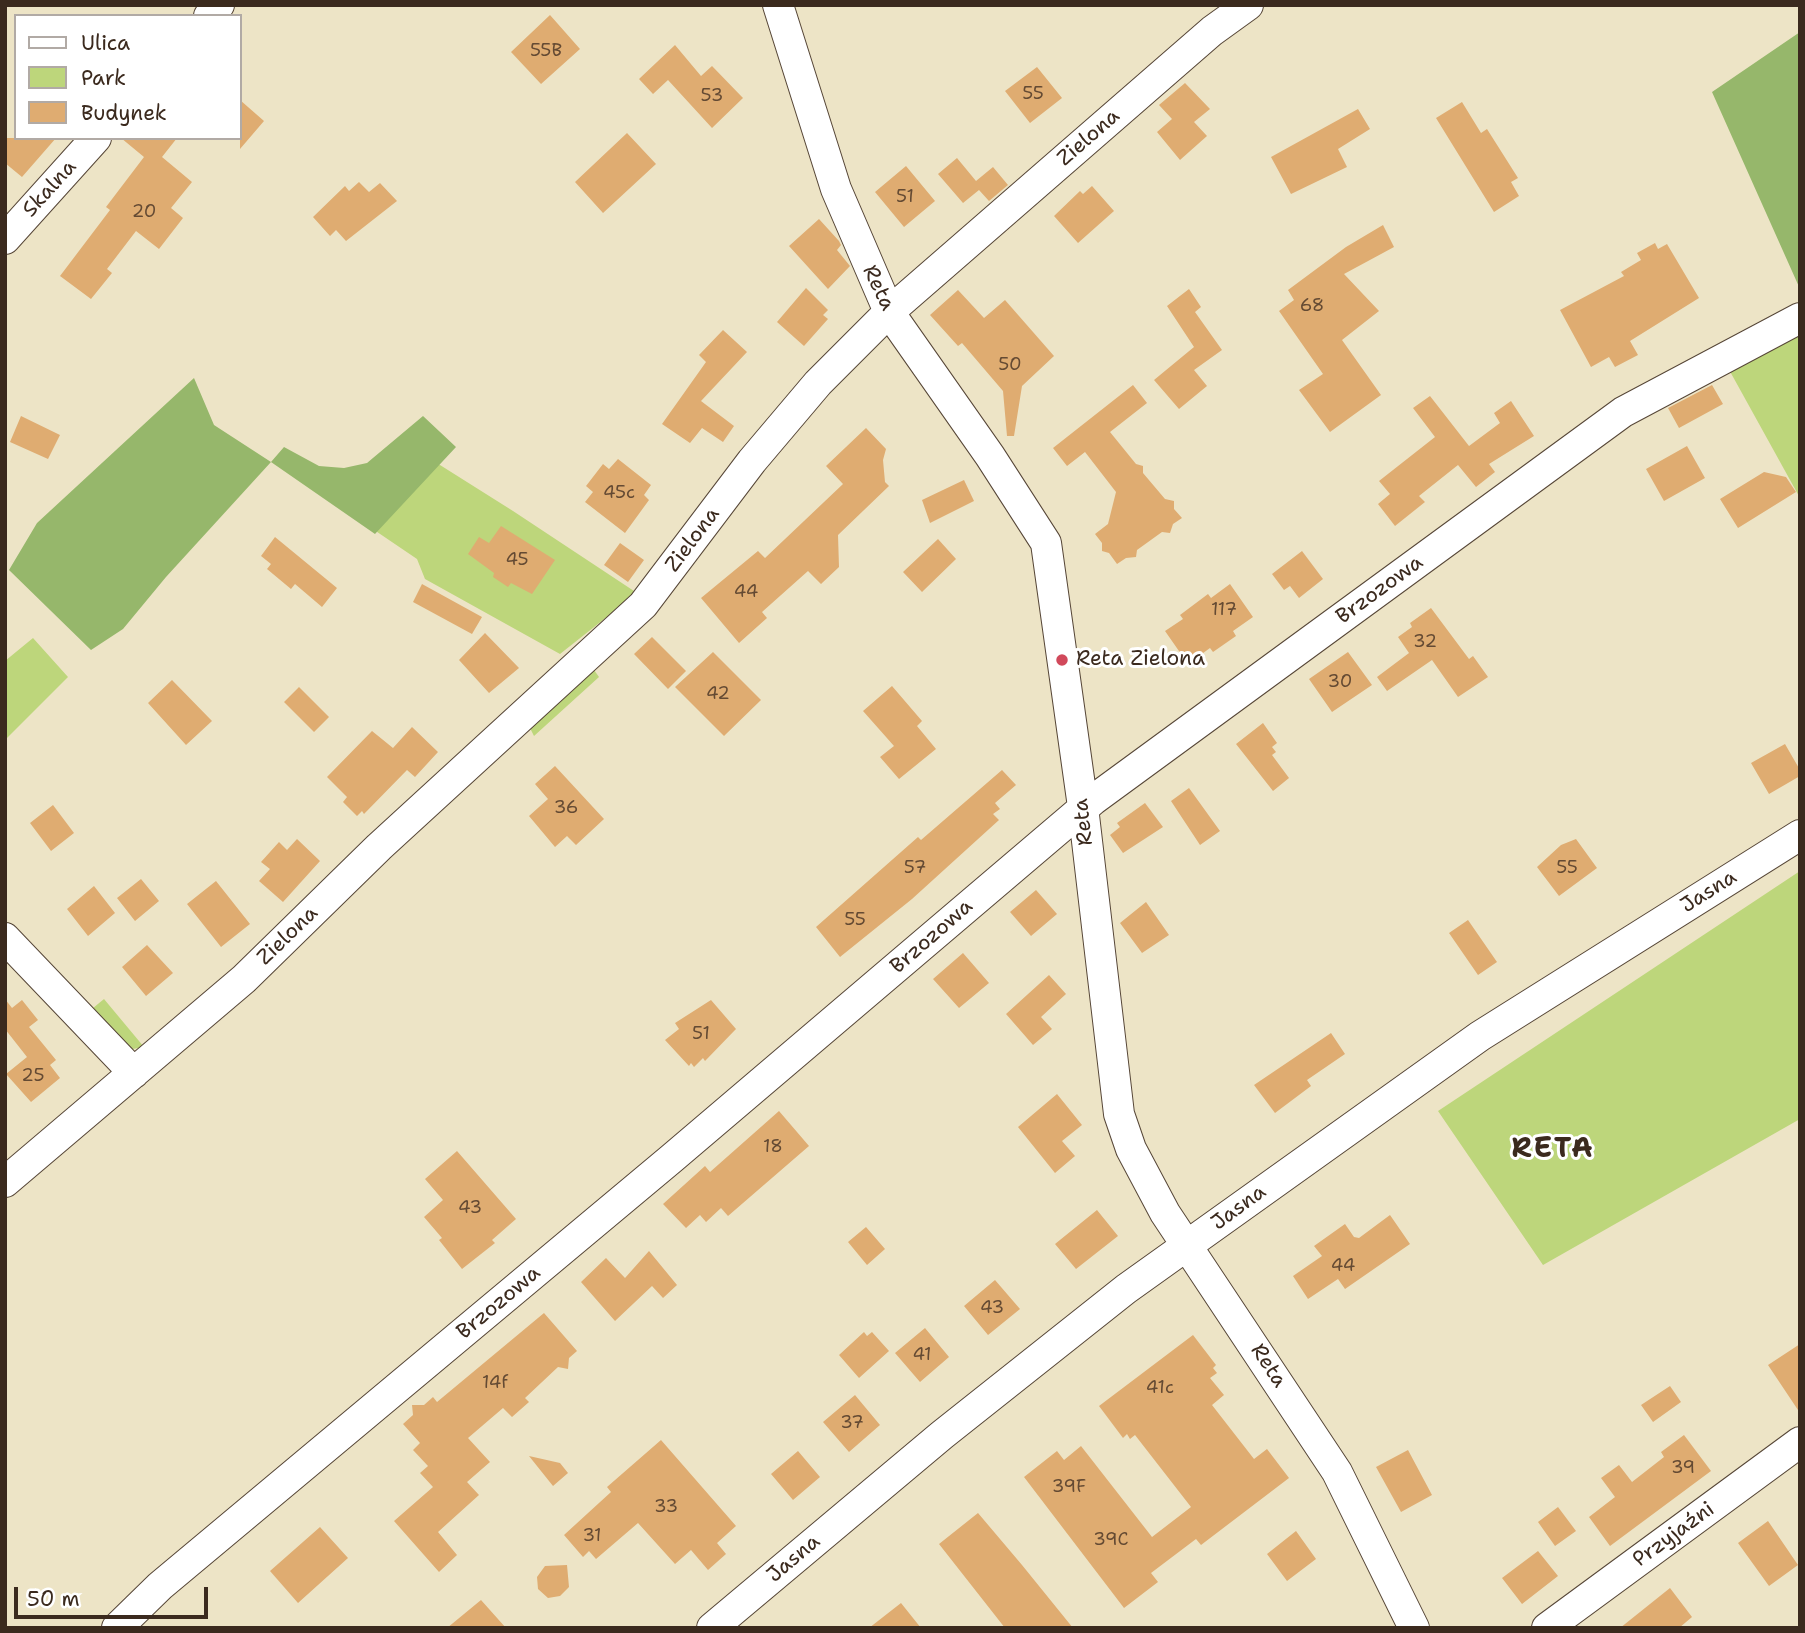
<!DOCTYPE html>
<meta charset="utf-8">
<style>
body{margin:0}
#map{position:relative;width:1805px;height:1633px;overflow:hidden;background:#ede4c6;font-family:"Shantell Sans",sans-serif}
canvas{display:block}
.frame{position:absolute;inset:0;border:7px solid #3b2a1e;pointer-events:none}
.legend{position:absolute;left:14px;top:14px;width:228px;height:126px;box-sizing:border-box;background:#fff;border:2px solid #b1aaa5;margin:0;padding:9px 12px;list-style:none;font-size:21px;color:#3b2a1e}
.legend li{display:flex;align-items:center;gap:14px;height:35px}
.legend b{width:35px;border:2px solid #b1aaa5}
.scale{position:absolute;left:14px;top:1587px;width:194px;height:32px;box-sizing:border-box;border:4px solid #3b2a1e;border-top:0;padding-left:9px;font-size:21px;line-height:24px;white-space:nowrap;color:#3b2a1e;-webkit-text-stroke:5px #fff;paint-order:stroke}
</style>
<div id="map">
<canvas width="1805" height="1633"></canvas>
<div class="frame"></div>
<ul class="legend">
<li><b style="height:9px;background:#fff"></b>Ulica</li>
<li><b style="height:19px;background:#bdd67b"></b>Park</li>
<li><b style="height:19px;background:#dfac71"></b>Budynek</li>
</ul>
<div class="scale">50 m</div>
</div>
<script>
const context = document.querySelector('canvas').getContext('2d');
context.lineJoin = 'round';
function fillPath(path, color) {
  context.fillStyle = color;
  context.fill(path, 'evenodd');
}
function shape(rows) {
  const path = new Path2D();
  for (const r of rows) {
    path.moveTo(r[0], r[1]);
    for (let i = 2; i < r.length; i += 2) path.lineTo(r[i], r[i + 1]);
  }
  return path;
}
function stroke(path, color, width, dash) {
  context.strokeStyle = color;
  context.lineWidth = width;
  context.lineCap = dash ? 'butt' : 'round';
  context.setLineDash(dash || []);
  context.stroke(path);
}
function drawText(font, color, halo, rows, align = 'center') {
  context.font = font + ' "Shantell Sans",sans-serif';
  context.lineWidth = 6;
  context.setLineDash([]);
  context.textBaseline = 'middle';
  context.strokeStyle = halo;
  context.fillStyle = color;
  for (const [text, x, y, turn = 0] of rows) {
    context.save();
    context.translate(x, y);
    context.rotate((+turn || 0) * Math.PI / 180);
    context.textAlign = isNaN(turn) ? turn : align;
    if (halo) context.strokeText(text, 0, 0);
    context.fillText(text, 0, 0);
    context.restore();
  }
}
const green = shape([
 [1800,328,1800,498,1727,366],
 [413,448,513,511,637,593,560,654,425,579,417,559,358,519],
 [33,638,68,677,5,740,5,661],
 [594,670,599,677,534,736,529,726],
 [1800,871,1800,1119,1543,1265,1438,1111],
 [104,999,144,1047,127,1050,87,1013]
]);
const forest = shape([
 [1800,32,1800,289,1712,92],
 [194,378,214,425,271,462,284,447,319,466,344,468,367,463,423,416,456,447,375,534,271,462,166,577,123,629,91,650,9,570,37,523]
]);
const building = shape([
 [550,15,580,49,541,84,511,52],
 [675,45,701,76,712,66,743,98,712,128,668,80,653,94,639,79],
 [1037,67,1062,98,1030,123,1005,91],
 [1185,83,1210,109,1194,122,1207,136,1180,160,1157,132,1172,119,1159,105],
 [240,100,264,121,240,149],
 [1462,102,1481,133,1487,129,1518,178,1511,182,1519,196,1494,212,1436,118],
 [1358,109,1370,129,1338,149,1347,167,1291,194,1271,157],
 [627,133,656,164,603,213,575,182],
 [5,138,56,138,22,177,5,163],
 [121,138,177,138,162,157,192,182,171,208,183,218,159,249,136,231,107,269,112,273,91,299,60,276,110,210,106,207,144,157],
 [957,158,976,181,993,167,1008,185,989,201,979,190,963,203,938,174],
 [906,166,935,201,904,227,875,192],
 [359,182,369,192,380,183,397,201,346,241,336,230,330,236,313,217,345,186,349,191],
 [1092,186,1114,211,1078,243,1054,216,1080,191,1083,194],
 [819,219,839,241,841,245,837,250,850,266,828,289,789,246],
 [1383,225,1394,247,1344,274,1379,311,1342,340,1381,395,1330,432,1299,390,1323,374,1279,311,1294,300,1288,290,1346,247],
 [1655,243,1658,249,1667,244,1699,298,1630,341,1638,355,1615,367,1609,357,1591,367,1560,310,1624,276,1621,272,1641,260,1637,253],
 [806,288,828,310,823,315,828,319,804,346,777,322],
 [1189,289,1201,307,1195,312,1222,350,1194,370,1207,386,1179,409,1154,380,1194,347,1167,306],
 [958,290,984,318,1005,300,1054,356,1022,386,1014,436,1007,436,1003,391,962,343,958,346,930,315],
 [723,330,747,352,701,401,734,426,723,442,702,428,690,443,662,424,706,362,699,355],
 [1133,385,1147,403,1110,432,1136,464,1143,466,1143,473,1165,499,1174,501,1174,509,1182,518,1173,524,1170,533,1162,532,1137,550,1136,557,1126,558,1117,564,1109,553,1102,551,1102,543,1095,534,1108,524,1116,492,1085,452,1067,466,1053,448],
 [1712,385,1723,404,1679,428,1668,408],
 [1430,396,1469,446,1500,423,1494,413,1511,401,1534,436,1489,464,1495,472,1476,487,1458,465,1419,496,1425,502,1395,526,1378,504,1390,494,1379,481,1435,437,1413,408],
 [21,416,60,435,48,459,10,442],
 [866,428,886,449,883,460,885,482,889,486,838,535,839,567,821,584,808,571,762,612,767,618,739,643,701,598,758,551,765,558,843,484,826,466],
 [1687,446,1705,478,1664,501,1646,469],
 [618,459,651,485,644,495,649,500,625,533,585,502,593,492,586,486,603,464,609,469],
 [1764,472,1786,477,1796,492,1738,528,1720,499],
 [964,480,974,501,930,523,922,500],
 [501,526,555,560,532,594,511,583,508,587,493,577,494,573,468,554,479,537,489,543],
 [275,537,337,588,322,607,295,584,291,589,267,569,271,564,261,556],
 [938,539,956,559,922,592,903,572],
 [620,543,644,560,628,582,604,565],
 [1302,551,1323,579,1299,598,1290,586,1284,590,1272,574],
 [422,584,482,617,472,634,413,602],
 [1230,584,1253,617,1233,631,1236,636,1213,652,1210,648,1188,664,1165,631,1183,619,1180,615,1208,594,1211,598],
 [1431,608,1469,659,1473,656,1488,677,1458,697,1432,660,1387,691,1377,677,1409,653,1398,637,1412,627,1410,623],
 [485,633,519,668,489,693,459,660],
 [652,637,686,671,668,689,634,654],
 [713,652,761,700,724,736,675,687],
 [1348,652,1372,685,1332,712,1309,679],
 [172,680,212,721,186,745,148,703],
 [892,686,922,721,917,726,936,749,899,779,880,757,894,746,863,711],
 [299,687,329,717,314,732,284,702],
 [1263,723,1277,743,1272,747,1276,752,1272,755,1289,778,1273,791,1236,744],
 [412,727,438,752,415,777,407,770,364,814,362,811,357,816,343,802,347,797,327,777,372,731,393,748],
 [1785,744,1800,770,1800,776,1769,794,1751,763],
 [555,766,604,819,576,845,567,836,555,847,529,816,548,799,535,784],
 [1002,770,1016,785,995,803,1000,809,993,814,999,820,912,899,840,957,816,927,918,837,921,840],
 [1189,788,1220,831,1200,845,1171,801],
 [1145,803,1163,827,1123,853,1110,835,1120,827,1117,823],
 [53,805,74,833,51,851,30,823],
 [297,839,320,861,283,902,259,881,270,869,261,862,279,842,287,850],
 [1576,839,1597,868,1559,896,1537,867,1561,845],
 [141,879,159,901,135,921,117,898],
 [216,881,250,924,221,947,187,904],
 [94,886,115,913,88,936,67,909],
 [1036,890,1057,914,1031,936,1010,912],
 [1146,902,1169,935,1142,953,1120,923],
 [1468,920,1497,962,1478,975,1449,933],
 [147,945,173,973,146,996,122,967],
 [963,953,989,983,959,1008,933,979],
 [1049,975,1066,994,1041,1017,1052,1029,1033,1045,1006,1014],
 [5,999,12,1008,22,1000,38,1020,29,1027,56,1060,50,1065,60,1078,31,1102,6,1074,27,1057,5,1029],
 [711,1000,736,1029,705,1061,703,1058,694,1067,691,1063,689,1066,665,1040,679,1029,675,1023],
 [1331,1033,1345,1054,1307,1080,1311,1086,1275,1113,1254,1085],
 [1057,1094,1082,1125,1062,1141,1075,1156,1055,1173,1018,1127],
 [779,1111,809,1146,728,1216,721,1208,706,1222,700,1215,686,1228,663,1204,705,1166,710,1172],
 [457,1151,516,1219,492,1240,495,1243,462,1269,439,1240,442,1238,424,1217,443,1200,425,1179],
 [1097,1210,1118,1236,1076,1269,1055,1244],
 [1390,1215,1410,1244,1345,1289,1338,1279,1308,1299,1293,1276,1322,1256,1314,1246,1345,1224,1354,1237,1359,1238],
 [866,1227,885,1249,867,1265,848,1242],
 [649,1251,677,1285,663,1298,652,1286,615,1321,581,1282,606,1258,625,1278],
 [995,1280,1020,1309,988,1335,964,1306],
 [544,1313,577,1351,569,1358,568,1369,558,1367,525,1398,529,1402,512,1417,503,1408,468,1438,490,1462,467,1482,479,1495,438,1532,457,1555,439,1572,394,1521,433,1487,420,1473,428,1466,413,1450,420,1443,403,1424,413,1415,412,1405,424,1405,433,1397,437,1402],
 [925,1328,949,1357,920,1382,895,1353],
 [864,1332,867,1336,872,1332,889,1351,859,1378,839,1355],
 [1193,1335,1216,1365,1213,1368,1217,1373,1210,1378,1224,1395,1212,1405,1254,1459,1267,1449,1289,1478,1201,1545,1196,1539,1151,1573,1158,1582,1124,1608,1024,1477,1057,1451,1064,1460,1081,1446,1152,1537,1191,1507,1135,1435,1130,1439,1127,1434,1123,1438,1099,1406],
 [1800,1344,1800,1413,1768,1365],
 [1670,1386,1681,1402,1653,1422,1641,1405],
 [855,1395,880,1425,849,1452,823,1422],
 [1684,1435,1711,1471,1610,1546,1589,1517,1615,1497,1601,1478,1619,1465,1632,1482,1664,1457,1661,1452],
 [661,1440,736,1526,717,1543,726,1554,708,1570,691,1550,675,1564,638,1523,596,1559,589,1551,583,1557,564,1535,611,1492,607,1487],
 [1408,1450,1432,1495,1401,1512,1376,1467],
 [798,1451,820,1477,793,1500,771,1474],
 [529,1456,560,1463,568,1473,553,1486],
 [1558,1507,1576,1531,1555,1546,1538,1522],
 [978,1513,1022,1565,1073,1628,1005,1628,939,1544],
 [1768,1521,1798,1565,1769,1586,1738,1543],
 [320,1527,348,1558,298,1603,270,1571],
 [1296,1531,1316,1559,1287,1581,1267,1554],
 [1538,1551,1558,1576,1522,1604,1502,1578],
 [567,1565,569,1587,560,1596,548,1598,538,1589,537,1577,545,1566],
 [1670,1588,1692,1617,1679,1628,1620,1628],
 [481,1600,506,1628,447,1628],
 [901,1603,921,1628,869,1628]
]);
const minor = shape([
 [778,5,836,189,889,312,990,456,1046,543,1083,807,1119,1114,1131,1149,1165,1213,1337,1472,1414,1628],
 [209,16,219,5],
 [5,239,96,138],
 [5,938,134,1073],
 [5,1182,244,979,379,847,643,605,752,461,818,383,889,312,1212,31,1248,5],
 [117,1628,160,1586,671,1159,1093,800,1623,412,1800,318],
 [712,1628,942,1435,1126,1289,1480,1036,1800,835],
 [1547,1628,1800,1442]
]);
const markers = [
 [1062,660,7,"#d1495b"]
];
const numberNames = [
 ["55B",546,51],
 ["55",1033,94],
 ["53",712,96],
 ["51",905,197],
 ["20",144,212],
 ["68",1312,306],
 ["50",1010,365],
 ["45c",619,493],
 ["45",517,560],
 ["44",746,592],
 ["117",1224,610],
 ["32",1425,642],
 ["30",1340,682],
 ["42",718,694],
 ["36",566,808],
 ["57",915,868],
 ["55",1567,868],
 ["55",855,920],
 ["51",701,1034],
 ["25",33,1076],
 ["18",773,1147],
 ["43",470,1208],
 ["44",1343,1266],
 ["43",992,1308],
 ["41",922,1355],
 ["14f",495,1383],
 ["41c",1160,1388],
 ["37",852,1423],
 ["39",1683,1468],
 ["39F",1069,1487],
 ["33",666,1507],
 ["31",592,1536],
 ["39C",1111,1540]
];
const streetNames = [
 ["Zielona",1089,138,-41],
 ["Skalna",50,189,-48],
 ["Reta",878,288,64],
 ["Zielona",693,540,-53],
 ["Brzozowa",1380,590,-36],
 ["Reta",1084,822,-96],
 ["Jasna",1709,892,-32],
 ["Zielona",288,936,-44],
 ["Brzozowa",932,937,-41],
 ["Jasna",1239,1208,-36],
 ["Brzozowa",499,1303,-40],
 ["Reta",1268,1366,57],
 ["Przyjaźni",1674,1535,-36],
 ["Jasna",794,1559,-40]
];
const poiNames = [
 ["Reta Zielona",1076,660]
];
const districtNames = [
 ["RETA",1553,1150]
];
fillPath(green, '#bdd67b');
fillPath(forest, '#96b76b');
fillPath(building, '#dfac71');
stroke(minor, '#564637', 32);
stroke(minor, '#fff', 30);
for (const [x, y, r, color] of markers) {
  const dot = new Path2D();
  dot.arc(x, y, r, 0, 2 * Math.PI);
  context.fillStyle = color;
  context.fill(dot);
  stroke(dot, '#fff', 2.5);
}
drawText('18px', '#644a33', null, numberNames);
drawText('21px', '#3b2a1e', '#fff', streetNames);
drawText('21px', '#3b2a1e', '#fff', poiNames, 'left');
context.letterSpacing = '2px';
drawText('bold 28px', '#3b2a1e', '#fff', districtNames);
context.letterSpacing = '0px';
</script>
